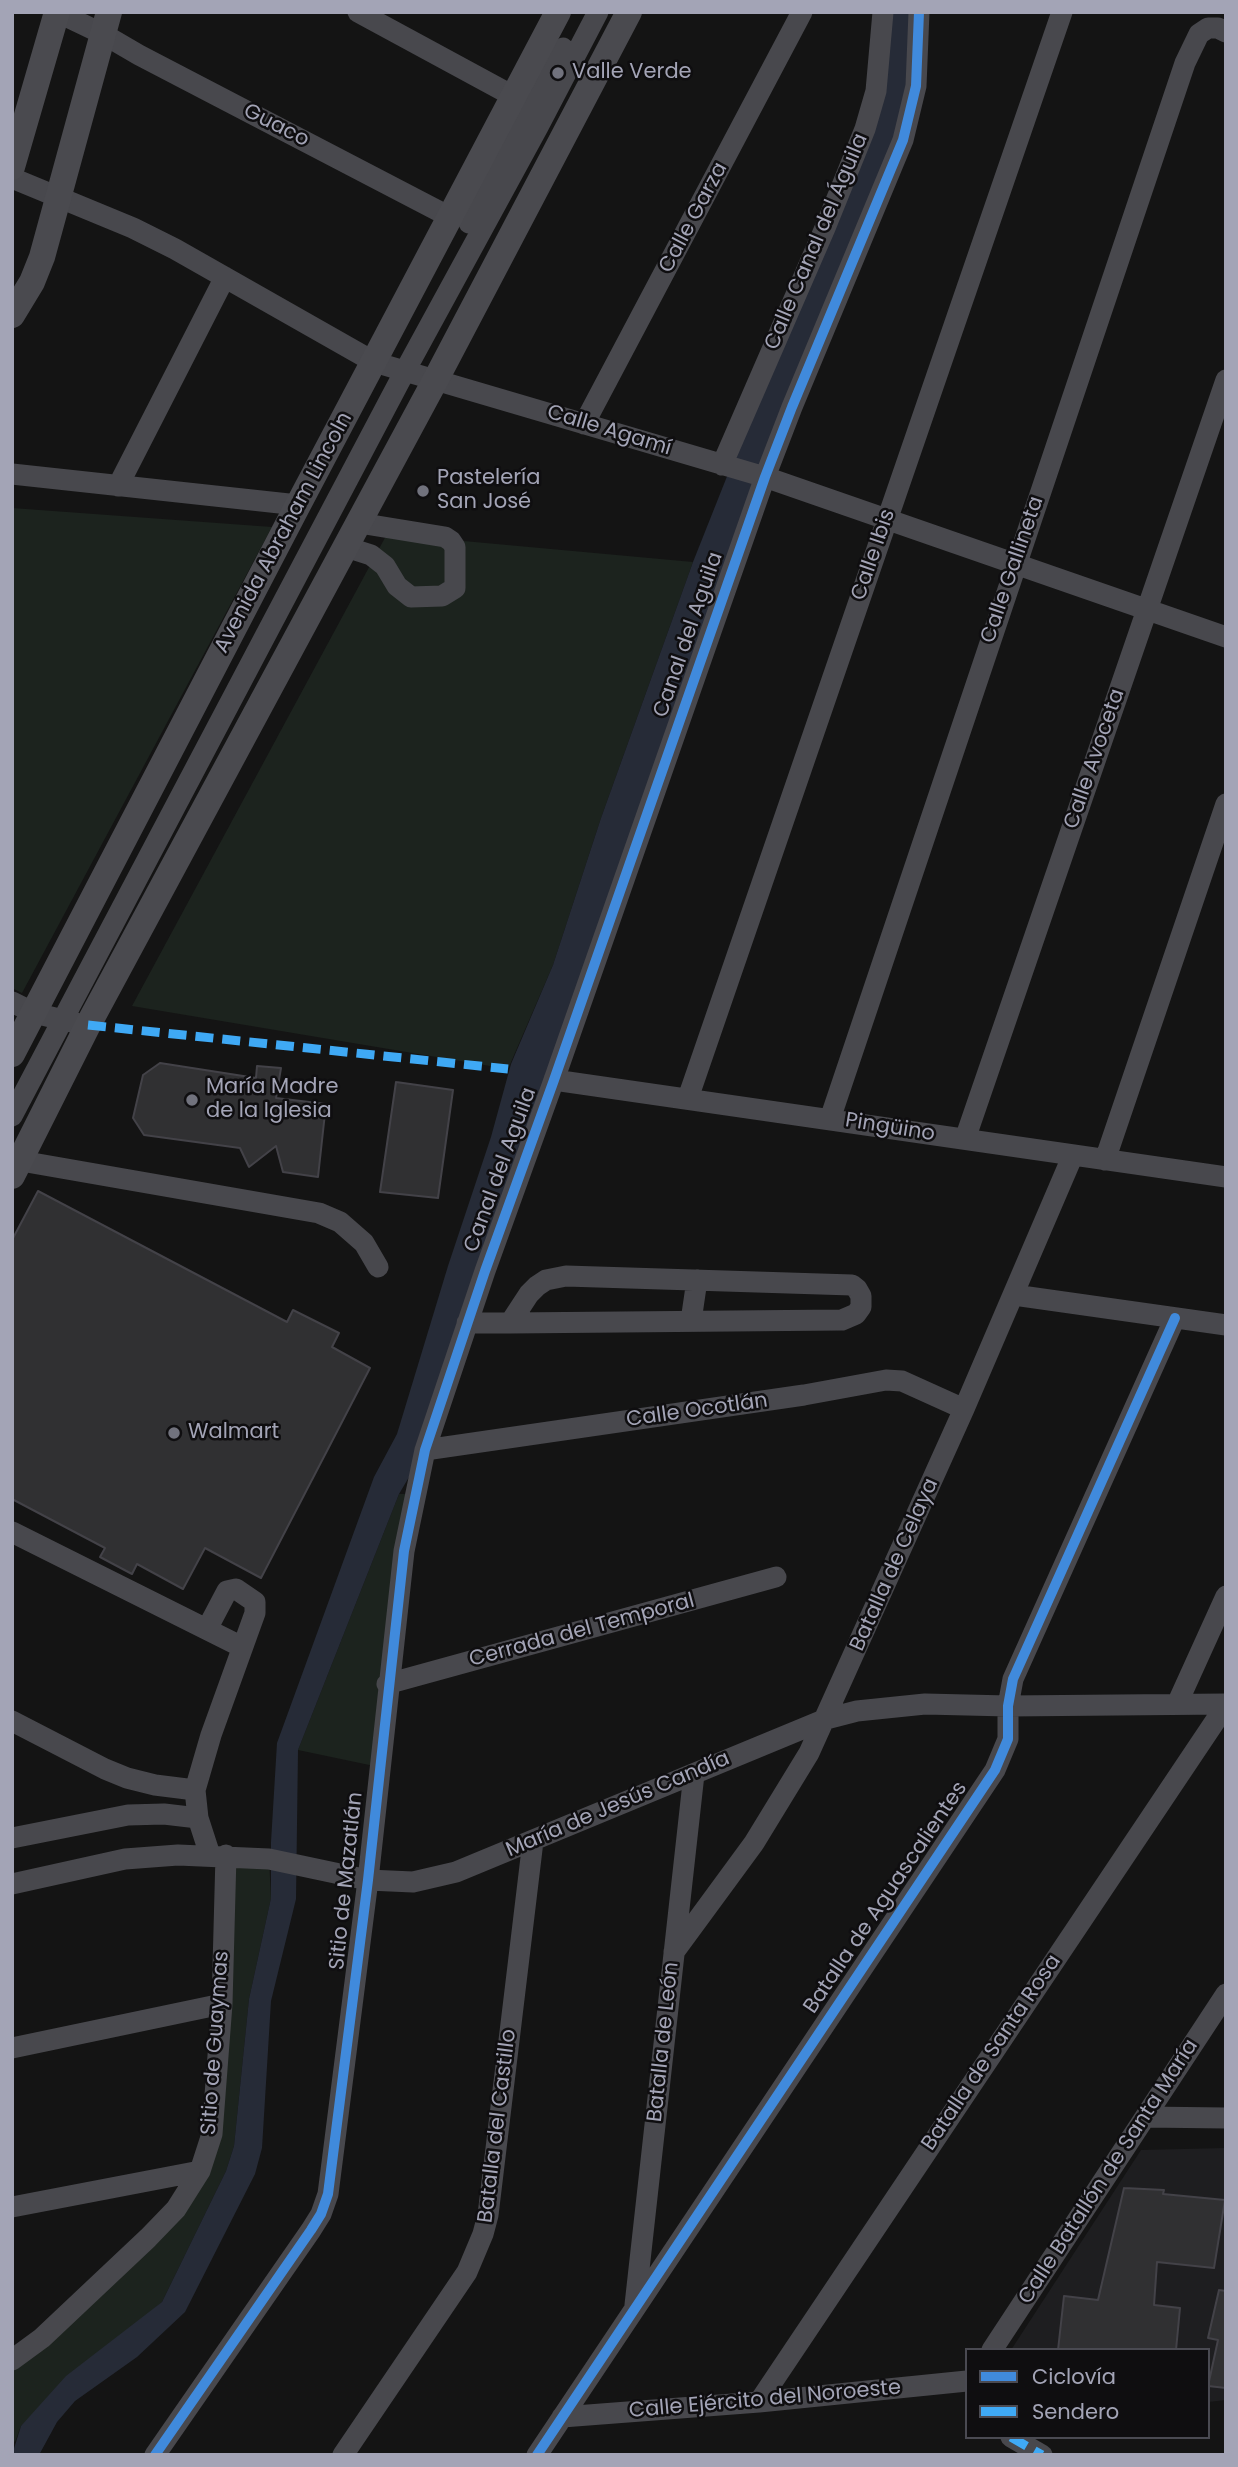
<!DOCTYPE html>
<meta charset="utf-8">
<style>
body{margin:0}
#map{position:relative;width:1238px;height:2467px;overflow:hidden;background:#141414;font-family:Poppins,sans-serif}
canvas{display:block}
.frame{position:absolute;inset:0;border:14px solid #a3a4b6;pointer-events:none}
.legend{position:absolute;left:965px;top:2348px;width:245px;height:91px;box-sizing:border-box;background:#0f0e10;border:2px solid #4a4a52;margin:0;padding:9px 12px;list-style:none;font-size:21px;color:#a3a4b6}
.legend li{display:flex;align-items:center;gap:14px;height:35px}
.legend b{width:35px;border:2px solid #4a4a52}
</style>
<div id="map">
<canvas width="1238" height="2467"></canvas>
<div class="frame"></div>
<ul class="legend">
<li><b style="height:9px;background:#408adc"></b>Ciclovía</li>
<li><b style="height:9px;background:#3fa9f5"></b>Sendero</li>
</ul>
</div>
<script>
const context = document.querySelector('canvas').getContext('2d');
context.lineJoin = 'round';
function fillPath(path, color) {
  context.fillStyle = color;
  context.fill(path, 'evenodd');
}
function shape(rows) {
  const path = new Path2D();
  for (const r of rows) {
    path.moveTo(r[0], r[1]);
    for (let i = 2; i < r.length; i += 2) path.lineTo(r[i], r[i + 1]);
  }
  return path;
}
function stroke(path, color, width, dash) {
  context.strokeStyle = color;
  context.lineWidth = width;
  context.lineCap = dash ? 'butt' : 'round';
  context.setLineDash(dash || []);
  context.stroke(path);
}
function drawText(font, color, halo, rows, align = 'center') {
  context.font = font + ' Poppins,sans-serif';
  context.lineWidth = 5;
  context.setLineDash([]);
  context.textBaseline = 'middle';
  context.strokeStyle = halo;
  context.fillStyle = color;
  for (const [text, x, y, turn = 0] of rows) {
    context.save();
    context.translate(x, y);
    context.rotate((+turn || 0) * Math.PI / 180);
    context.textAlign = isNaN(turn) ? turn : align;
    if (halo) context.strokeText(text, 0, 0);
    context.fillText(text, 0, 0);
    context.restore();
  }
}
const built = shape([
 [1226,2148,1226,2400,1208,2402,1208,2350,1011,2350,1141,2150]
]);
const green = shape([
 [12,508,272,527,22,993,12,988],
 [387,534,693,562,601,818,553,965,508,1069,132,1006],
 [399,1494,414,1494,379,1767,298,1750],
 [226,1855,269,1859,271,1898,249,1999,234,2146,226,2171,162,2302,21,2426,15,2442,12,2440,12,2360,148,2238,207,2155]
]);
const water = shape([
 [883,12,919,12,916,86,792,407,425,1450,399,1494,298,1750,296,1899,271,2001,262,2148,255,2174,185,2312,137,2357,75,2401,57,2422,39,2455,12,2455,21,2426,66,2376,162,2302,226,2171,234,2146,249,1999,271,1898,271,1842,277,1743,374,1477,397,1434,448,1266,491,1137,511,1064,553,965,601,818,693,562,865,129]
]);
const building = shape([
 [160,1063,256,1078,257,1066,281,1068,276,1098,326,1104,318,1177,283,1172,276,1146,249,1167,240,1148,144,1135,133,1118,143,1075,160,1063],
 [396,1082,453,1090,438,1198,380,1192,396,1082],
 [38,1191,287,1322,293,1310,339,1333,332,1347,370,1368,261,1578,205,1548,183,1589,137,1564,132,1574,100,1557,105,1548,12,1499,12,1240,38,1191],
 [1124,2188,1164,2190,1163,2194,1225,2200,1214,2268,1157,2262,1154,2305,1180,2308,1176,2350,1058,2350,1064,2296,1098,2300,1124,2188],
 [1219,2290,1226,2291,1226,2388,1208,2386,1218,2340,1208,2338,1219,2290]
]);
const minor = shape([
 [57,12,103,34,139,55,450,217],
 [358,12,513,96],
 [12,178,133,228,175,249,374,362,765,477,1226,637],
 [469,223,563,48],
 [584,424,802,12],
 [722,465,825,228,865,129,876,91,883,12],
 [12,474,298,505],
 [118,486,225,277],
 [346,547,371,555,385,566,397,586,411,597,442,596,455,588,455,547,451,541,445,537,359,523],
 [12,1002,34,1013,76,1023],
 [554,1080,1226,1177],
 [688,1098,1062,12],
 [12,1116,405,371,538,127,598,12],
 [830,1119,1185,63,1199,34,1208,28,1218,28,1226,32],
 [965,1139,1226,380],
 [1105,1160,1226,804],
 [21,1161,319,1213,340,1222,364,1243,378,1267],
 [1014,1295,1226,1325],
 [691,1321,697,1280],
 [467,1323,510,1323,842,1320,856,1314,861,1307,861,1296,857,1289,852,1285,566,1276,546,1280,537,1286,529,1294,510,1323],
 [425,1450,804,1395,886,1380,902,1381,964,1409],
 [12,1532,242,1647],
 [207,1629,227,1591,236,1589,255,1602,255,1613,211,1735,195,1790,198,1818,210,1855],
 [387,1684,776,1577],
 [1177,1704,1226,1596],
 [12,1721,105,1769,127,1778,155,1785,195,1790],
 [12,1838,128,1815,164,1814,198,1818],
 [12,1884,125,1859,178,1855,269,1859,368,1880,413,1882,456,1872,797,1731,826,1719,857,1711,925,1704,1008,1706,1226,1704],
 [674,1952,754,1843,809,1753,964,1409,1073,1155],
 [12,2048,222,2004],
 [1145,2117,1226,2118],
 [12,2207,200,2171],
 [635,2305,694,1774],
 [992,2350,1226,1994],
 [12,2360,42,2338,148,2238,176,2209,200,2171,212,2134,222,2004,226,1855],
 [759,2402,1226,1705],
 [562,2417,759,2402,967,2381],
 [1011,2437,1042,2455],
 [155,2455,311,2230,321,2214,328,2194,368,1880,404,1551,425,1450,485,1271,554,1080,765,477,792,407,903,140,916,86,919,12],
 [343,2455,467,2272,483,2234,488,2215,533,1841],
 [537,2455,995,1770,1008,1739,1008,1706,1013,1679,1175,1318]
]);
const major = shape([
 [12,167,57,12],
 [12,315,32,282,42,257,109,12],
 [12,1054,298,505,558,12],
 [12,1176,88,1025,436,379,629,12]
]);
const quiet = shape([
 [88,1025,508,1069],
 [1011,2437,1042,2455]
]);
const cycleway = shape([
 [155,2455,311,2230,321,2214,328,2194,368,1880,404,1551,425,1450,485,1271,554,1080,765,477,792,407,903,140,916,86,919,12],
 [537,2455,995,1770,1008,1739,1008,1706,1013,1679,1175,1318]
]);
const markers = [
 [558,73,7,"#71727d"],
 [423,491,7,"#71727d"],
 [192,1100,7,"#71727d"],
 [174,1433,7,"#71727d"]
];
const poiNames = [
 ["Valle Verde",572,73],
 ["Pastelería",437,479],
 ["San José",437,503],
 ["María Madre",206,1088],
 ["de la Iglesia",206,1112],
 ["Walmart",188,1433]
];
const streetNames = [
 ["Guaco",276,126,27],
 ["Calle Garza",694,218,-62],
 ["Calle Canal del Águila",817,242,-67],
 ["Calle Agamí",609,431,17],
 ["Avenida Abraham Lincoln",284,533,-62],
 ["Calle Ibis",874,555,-71],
 ["Calle Gallineta",1013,570,-71],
 ["Canal del Aguila",689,635,-71],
 ["Calle Avoceta",1095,759,-71],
 ["Pingüino",890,1128,9],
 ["Canal del Aguila",501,1170,-70],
 ["Calle Ocotlán",697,1411,-8],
 ["Batalla de Celaya",895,1565,-66],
 ["Cerrada del Temporal",582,1631,-15],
 ["María de Jesús Candía",618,1805,-23],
 ["Sitio de Mazatlán",347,1881,-84],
 ["Batalla de Aguascalientes",886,1898,-56],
 ["Batalla de León",664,2042,-84],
 ["Sitio de Guaymas",216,2043,-86],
 ["Batalla de Santa Rosa",992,2053,-56],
 ["Batalla del Castillo",498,2126,-83],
 ["Calle Batallón de Santa María",1109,2172,-57],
 ["Calle Ejército del Noroeste",765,2400,-5]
];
fillPath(built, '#1e1e20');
fillPath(green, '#1c231e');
fillPath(water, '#262b37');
fillPath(building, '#303032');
stroke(building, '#434248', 2);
stroke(minor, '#48484d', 21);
stroke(major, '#4a4a4f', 26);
stroke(quiet, '#3fa9f5', 9, [18, 9]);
stroke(cycleway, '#408adc', 10);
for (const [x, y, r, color] of markers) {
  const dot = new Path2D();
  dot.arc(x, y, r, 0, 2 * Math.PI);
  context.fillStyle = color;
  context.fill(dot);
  stroke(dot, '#0f0e10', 2.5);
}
drawText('21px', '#a3a4b6', '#0f0e10', poiNames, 'left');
drawText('21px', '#a3a4b6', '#0f0e10', streetNames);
</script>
